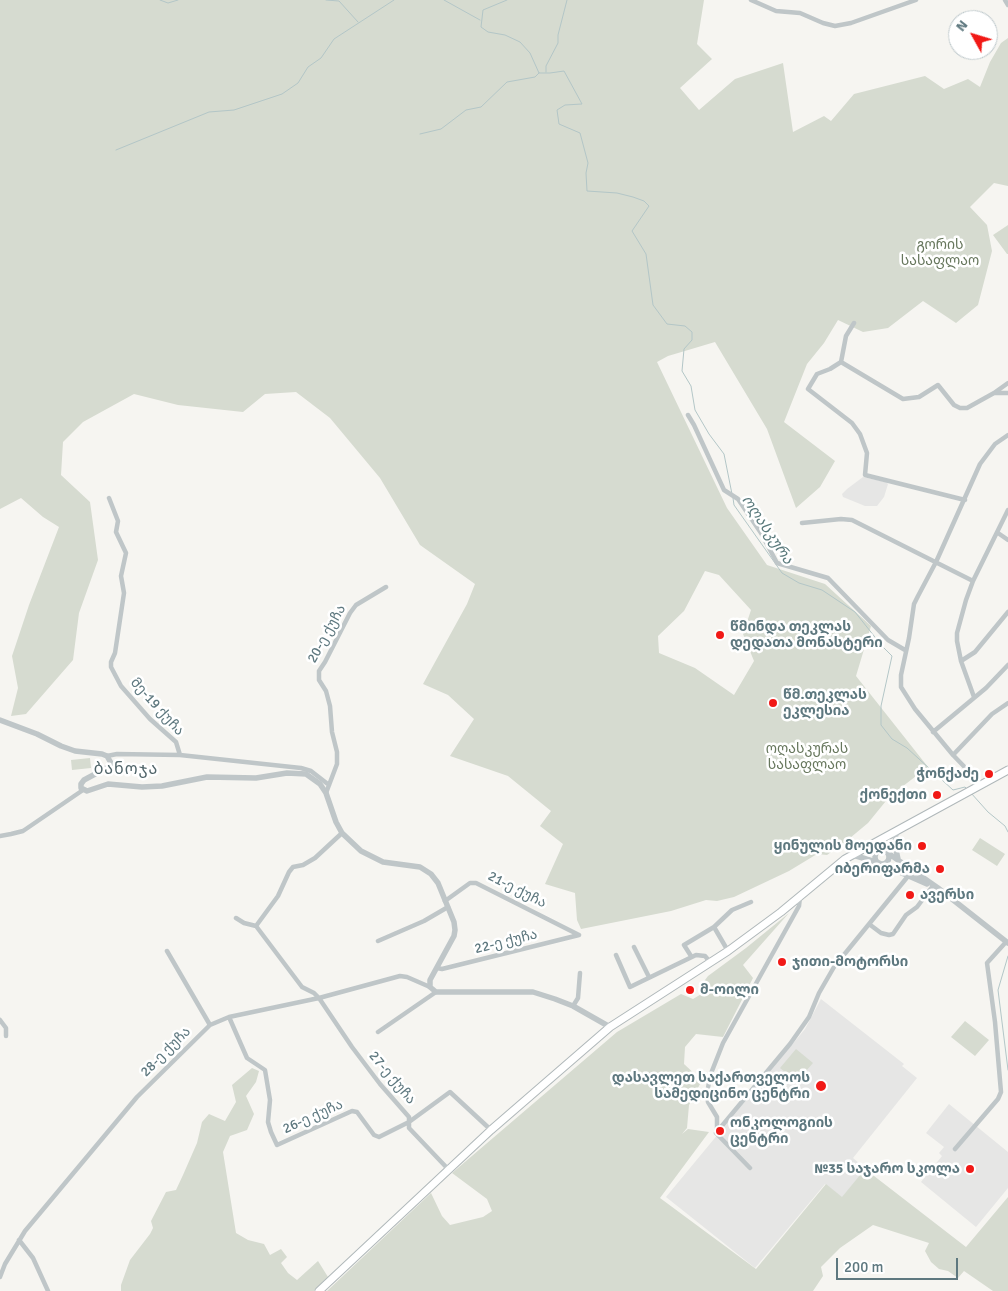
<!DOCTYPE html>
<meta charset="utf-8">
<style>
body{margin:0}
#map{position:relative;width:1008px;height:1291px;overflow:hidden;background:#f6f5f1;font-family:Signika,sans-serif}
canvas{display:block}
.north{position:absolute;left:948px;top:10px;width:50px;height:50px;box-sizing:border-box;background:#fff;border:1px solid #bfc9cc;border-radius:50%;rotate:309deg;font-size:14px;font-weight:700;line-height:20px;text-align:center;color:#5e787f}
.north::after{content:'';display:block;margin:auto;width:18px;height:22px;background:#f11916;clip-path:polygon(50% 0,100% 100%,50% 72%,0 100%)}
.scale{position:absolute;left:836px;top:1258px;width:122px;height:22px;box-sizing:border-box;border:2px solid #5e787f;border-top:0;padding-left:6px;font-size:15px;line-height:18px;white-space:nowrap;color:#5e787f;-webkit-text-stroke:4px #fff;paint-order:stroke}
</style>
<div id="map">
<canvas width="1008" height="1291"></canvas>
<div class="north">N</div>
<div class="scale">200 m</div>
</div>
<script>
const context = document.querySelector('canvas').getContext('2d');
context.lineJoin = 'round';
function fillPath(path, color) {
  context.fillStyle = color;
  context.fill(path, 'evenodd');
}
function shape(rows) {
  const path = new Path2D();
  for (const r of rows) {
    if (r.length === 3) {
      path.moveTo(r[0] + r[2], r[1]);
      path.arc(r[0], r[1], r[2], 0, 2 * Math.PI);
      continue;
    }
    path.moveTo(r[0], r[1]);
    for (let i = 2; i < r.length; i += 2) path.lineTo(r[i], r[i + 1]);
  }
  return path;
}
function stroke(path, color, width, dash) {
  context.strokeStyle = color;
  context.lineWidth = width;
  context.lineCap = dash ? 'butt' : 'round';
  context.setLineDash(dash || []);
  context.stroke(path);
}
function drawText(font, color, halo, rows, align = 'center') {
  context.font = font + ' Signika,"Noto Sans Georgian",sans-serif';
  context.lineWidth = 5;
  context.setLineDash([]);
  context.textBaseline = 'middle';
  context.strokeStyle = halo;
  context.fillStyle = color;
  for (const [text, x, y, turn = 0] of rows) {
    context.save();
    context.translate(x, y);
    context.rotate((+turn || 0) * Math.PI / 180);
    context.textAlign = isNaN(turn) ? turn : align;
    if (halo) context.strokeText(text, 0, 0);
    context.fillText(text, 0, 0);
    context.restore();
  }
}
const built = shape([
 [863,477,886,482,888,484,884,497,877,506,865,506,843,497,842,494,847,489],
 [821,999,904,1064,902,1066,917,1078,853,1158,866,1169,842,1198,825,1184,755,1268,666,1197,805,1029],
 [949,1104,1008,1152,1008,1188,976,1227,921,1182,942,1156,939,1153,944,1147,926,1133]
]);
const green = shape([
 [0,0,704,0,697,44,712,59,680,88,699,110,735,79,783,63,793,132,824,116,831,121,854,94,925,76,944,89,968,79,980,87,990,62,1001,43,1008,38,1008,186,994,183,970,207,987,225,992,251,978,305,956,323,923,301,888,328,863,332,838,320,824,343,807,364,784,422,835,461,820,487,796,508,767,429,715,342,668,356,657,362,727,508,767,565,825,584,871,626,856,676,928,767,890,796,868,823,844,843,827,855,817,854,789,871,734,897,717,901,706,900,671,911,581,929,577,920,575,893,545,884,563,844,540,826,551,811,508,776,450,756,474,719,448,695,423,684,467,604,475,584,420,545,380,478,330,418,296,392,265,394,243,412,178,405,134,394,83,422,63,442,61,475,90,502,98,560,79,613,73,660,26,714,11,716,18,688,12,656,29,605,59,527,43,517,21,498,0,509],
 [705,571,719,575,751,610,743,634,754,661,734,695,695,668,659,653,658,636,684,611],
 [1008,225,1008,254,1007,254,993,235],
 [90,758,91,768,72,770,71,760],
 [980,838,1005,854,997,866,972,850],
 [789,913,743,965,753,978,723,1037,696,1034,685,1047,684,1064,699,1078,700,1084,689,1105,687,1128,682,1134,688,1129,709,1132,660,1198,756,1269,826,1184,842,1197,865,1169,966,1247,1008,1197,1008,1291,993,1291,964,1271,958,1278,948,1271,939,1269,931,1262,925,1251,929,1243,873,1225,840,1248,821,1267,823,1276,813,1291,327,1291,431,1193,442,1216,450,1225,483,1217,492,1211,487,1199,452,1173,617,1032,681,994,693,999,703,993,702,984,708,976,746,948],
 [965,1021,989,1040,975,1056,951,1037],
 [796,1049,813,1063,798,1080,796,1081,780,1068],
 [252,1068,259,1071,256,1082,246,1096,254,1114,247,1130,230,1136,223,1152,236,1233,248,1240,264,1244,270,1255,281,1249,287,1257,281,1263,288,1273,297,1280,318,1261,328,1277,314,1291,121,1291,121,1285,130,1260,150,1234,153,1228,151,1221,166,1192,176,1190,183,1175,197,1143,202,1122,209,1114,225,1121,236,1102,232,1085]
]);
const stream = shape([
 [160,0,168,3,178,0],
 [326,0,339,1,358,22],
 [444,0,480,20],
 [507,0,483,10,481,27,488,32,505,35,520,42,530,53,539,73,550,73,564,71,582,104,565,105,557,110,559,124,580,133,588,163,586,173,587,191,617,193,633,197,644,201,649,206,632,231,646,254,653,305,667,324,685,326,692,332,692,340,684,349,682,371,691,386,695,410,709,434,724,454,732,494],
 [546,72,546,66,558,43,558,35,567,0],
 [420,134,441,129,466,110,481,107,507,82,535,77,539,73],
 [116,150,209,112,234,110,282,94,298,83,308,67,321,58,334,39,394,0],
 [733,498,734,505,782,573,799,583,822,590,855,612,882,646,892,656,881,706,881,725,892,739,907,748,953,790,965,787,966,788],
 [971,793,988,812,1005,826,1008,832],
 [1008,956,998,990,1008,1070]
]);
const minor = shape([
 [751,0,776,11,800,13,823,23,835,26,851,23,916,0],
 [1005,0,1008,5],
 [841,362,830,369,817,374,808,389,852,423,860,434,867,453,865,475,965,500],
 [841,362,903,399,919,397,938,385,954,405,960,408,967,408,994,393,1008,383],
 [841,362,846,336,854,323],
 [994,393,1008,393],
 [688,415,694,425,724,490,738,499,761,533,777,563,828,578,888,640,905,650],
 [109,498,118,521,116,532,126,553,121,576,124,593,115,653,111,662,111,667,121,686,150,719,176,742,180,755,301,768,311,771,329,785],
 [802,523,841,519,852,520,973,581],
 [998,533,1008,540],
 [961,661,975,652,1008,612],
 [974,697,961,661,957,641,957,633,966,600,973,581,1008,510],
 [933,732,986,688,1008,665],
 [953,755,992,714,1008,703],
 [107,756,117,754,180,755],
 [982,785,953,755,915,709,901,687,901,675,909,638,914,604,918,596,936,562,980,464,995,444,1008,435],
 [326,793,337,764,337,752,332,732,330,706,326,691,319,680,319,671,325,662,350,613,356,605,386,587],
 [0,836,11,834,23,831,83,790],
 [445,901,470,883,476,883,579,935],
 [236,918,244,923,256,926,278,896,289,872,293,867,303,865,315,858,342,833],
 [869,924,881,933,889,935,893,934,906,915,917,907,932,887],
 [256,926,302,987,314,993,319,998,352,1047,380,1084,409,1117,409,1128,448,1169],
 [714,927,732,910,751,902],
 [378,941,424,921,448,907],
 [634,947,649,977],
 [167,951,210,1025],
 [616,955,630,987,696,955,705,956,710,962],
 [691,956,684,945,714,927,728,951],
 [437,968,442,969,579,935],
 [573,1006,578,998,580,973],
 [229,1017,247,1058,265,1070,270,1100,268,1122,271,1132,277,1145,352,1111,357,1112,374,1135,379,1137,409,1122,450,1092,491,1130],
 [0,1020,6,1028,6,1036],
 [378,1032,436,992],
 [717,1132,717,1117,708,1102,707,1094,710,1076,723,1043,799,906,800,897],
 [716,1133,790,1044,809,1017,819,993,834,967,909,875],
 [716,1133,750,1168],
 [955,1149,998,1099,1001,1092,995,1022,987,963,1006,942],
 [19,1240,33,1258,48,1291],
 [0,1277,5,1264,25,1231,137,1097,210,1025,229,1017,319,998,400,976,407,977,430,987]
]);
const tertiary = shape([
 [0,720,37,734,61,746,75,751,102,754,107,756,111,763,110,766,84,780,81,784,81,788,87,791,108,784,142,787,162,786,207,777,256,778,287,773,306,774,320,784,326,793,336,822,342,833,361,851,383,862,420,867,431,874,438,883,454,922,455,930,454,936,430,980,430,987,436,992,533,992,555,999,573,1006,610,1027],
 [896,832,895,845,898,859],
 [875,844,938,888,1008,943],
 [882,857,7],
 [853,855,879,863,927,884]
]);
const primary = shape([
 [319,1291,491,1130,610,1027,728,951,781,912,845,859,1008,770]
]);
const markers = [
 [720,635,5,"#f11916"],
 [773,703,5,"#f11916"],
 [989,774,5,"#f11916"],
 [937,795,5,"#f11916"],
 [922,846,5,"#f11916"],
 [940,869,5,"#f11916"],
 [910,895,5,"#f11916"],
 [782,962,5,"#f11916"],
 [690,990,5,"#f11916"],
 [821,1086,6,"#f11916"],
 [720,1131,5,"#f11916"],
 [970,1169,5,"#f11916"]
];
const parkNames = [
 ["გორის",940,245],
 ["სასაფლაო",940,261],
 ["ოღასკურას",807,749],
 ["სასაფლაო",807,765]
];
const poiNames = [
 ["წმინდა თეკლას",730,627],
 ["დედათა მონასტერი",730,643],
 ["წმ.თეკლას",783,695],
 ["ეკლესია",783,711],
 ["ჭონქაძე",979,774,"right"],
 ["ქონექთი",927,795,"right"],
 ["ყინულის მოედანი",912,846,"right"],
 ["იბერიფარმა",930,869,"right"],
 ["ავერსი",920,895],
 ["ჯითი-მოტორსი",792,962],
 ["მ-ოილი",700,990],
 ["დასავლეთ საქართველოს",810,1078,"right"],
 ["სამედიცინო ცენტრი",810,1094,"right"],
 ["ონკოლოგიის",730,1123],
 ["ცენტრი",730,1139],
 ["№35 საჯარო სკოლა",960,1169,"right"]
];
const streetNames = [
 ["20-ე ქუჩა",327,634,-61],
 ["მე-19 ქუჩა",157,707,48],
 ["21-ე ქუჩა",517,890,27],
 ["22-ე ქუჩა",506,942,-14],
 ["28-ე ქუჩა",166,1052,-45],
 ["27-ე ქუჩა",392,1078,50],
 ["26-ე ქუჩა",313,1117,-24]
];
const waterNames = [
 ["ოღასკურა",767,530,56]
];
const quarterNames = [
 ["ბანოჯა",126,770]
];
fillPath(built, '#e6e6e5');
fillPath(green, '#d6dbd0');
stroke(stream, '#b3c6c7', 1);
stroke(primary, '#b0b8ba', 9);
stroke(minor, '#bfc6c8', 4.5);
stroke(tertiary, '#bfc6c8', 5.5);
stroke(primary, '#fff', 7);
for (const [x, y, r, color] of markers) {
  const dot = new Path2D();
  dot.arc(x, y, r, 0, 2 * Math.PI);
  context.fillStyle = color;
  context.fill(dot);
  stroke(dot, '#fff', 2);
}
drawText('14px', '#67775d', '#fff', parkNames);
drawText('bold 14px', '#5e787f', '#fff', poiNames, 'left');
drawText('14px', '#5e787f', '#fff', streetNames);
drawText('italic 15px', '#59797b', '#fff', waterNames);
context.letterSpacing = '1px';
drawText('16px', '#506469', '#fff', quarterNames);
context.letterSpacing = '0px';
</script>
